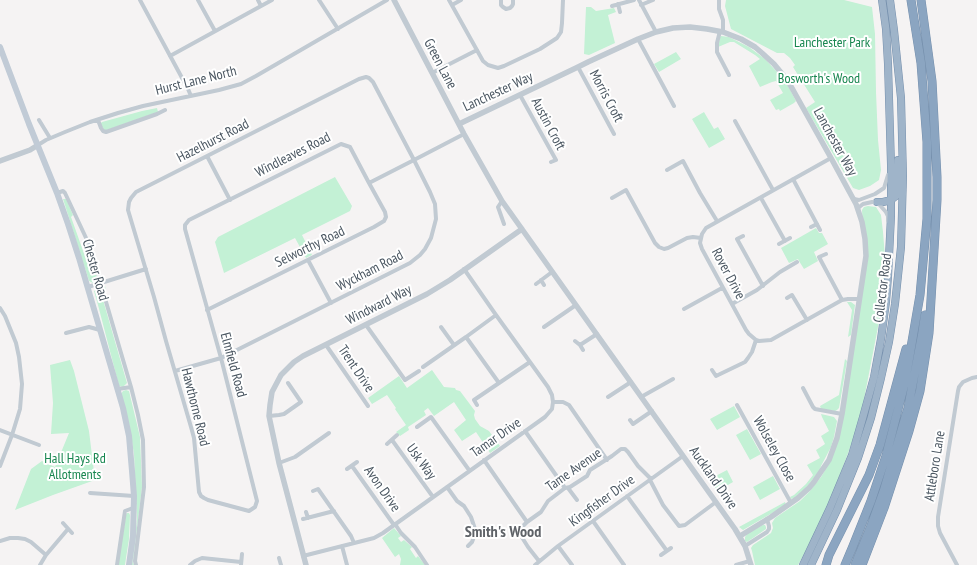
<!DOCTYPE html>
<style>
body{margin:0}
canvas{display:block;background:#f5f3f3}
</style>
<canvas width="977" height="565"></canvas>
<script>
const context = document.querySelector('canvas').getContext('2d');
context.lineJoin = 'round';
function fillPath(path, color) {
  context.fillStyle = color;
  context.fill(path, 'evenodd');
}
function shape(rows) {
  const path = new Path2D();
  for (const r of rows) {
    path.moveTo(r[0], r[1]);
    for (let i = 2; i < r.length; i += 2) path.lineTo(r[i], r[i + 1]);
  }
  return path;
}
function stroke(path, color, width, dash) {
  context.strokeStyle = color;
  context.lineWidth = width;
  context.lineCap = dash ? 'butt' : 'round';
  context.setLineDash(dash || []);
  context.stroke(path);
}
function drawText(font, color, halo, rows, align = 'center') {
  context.font = font + ' "PT Sans Narrow",sans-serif';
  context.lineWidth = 4;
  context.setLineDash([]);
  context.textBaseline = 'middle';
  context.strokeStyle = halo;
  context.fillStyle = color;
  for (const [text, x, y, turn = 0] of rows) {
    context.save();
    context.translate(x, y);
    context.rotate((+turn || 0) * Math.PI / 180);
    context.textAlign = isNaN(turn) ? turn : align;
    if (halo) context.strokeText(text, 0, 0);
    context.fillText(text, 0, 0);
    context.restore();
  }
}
const green = shape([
 [726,0,844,0,872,7,875,34,876,92,878,140,881,170,879,180,870,186,859,190,853,188,806,108,815,102,793,67,795,65,790,58,784,53,777,53,731,29,725,6],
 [586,7,591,7,596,11,614,8,616,12,608,15,615,43,589,55,584,54],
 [721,36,729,37,749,47,765,59,778,73,788,86,796,101,794,103,780,111,779,109,776,110,770,100,783,93,776,81,772,82,760,87,749,66,760,59,755,55,734,42,730,42,718,47,720,37],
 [676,52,681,59,659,72,654,64],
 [157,108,158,112,107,130,104,130,100,124,102,122,142,111],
 [704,112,714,129,718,127,725,139,709,148,692,119],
 [335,177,352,206,350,211,302,235,312,255,306,258,295,238,224,273,215,242,218,237],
 [63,199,66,199,73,215,71,217,87,262,91,262,94,269,98,280,96,282,93,283,89,281],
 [868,206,876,207,881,215,883,232,885,257,883,301,860,420,847,456,828,506,816,533,798,565,755,565,752,551,751,548,753,545,771,533,773,528,772,523,775,518,800,501,809,492,821,477,828,465,835,449,865,277,862,210,864,207],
 [816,228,819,233,822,233,828,244,814,252,818,261,804,269,799,261,798,259,789,263,781,248],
 [105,286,106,291,101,293,127,383,123,387,119,386,98,305,94,291],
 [847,302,851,302,855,305,851,335,848,337,852,310],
 [845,359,847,361,839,408,837,410,835,411,821,409,820,406,839,395],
 [70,360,74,371,89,431,95,480,53,495,15,510,31,469,42,461,55,467,69,433,51,434,53,403,50,365],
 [432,370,444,387,455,388,456,390,460,391,475,411,474,415,475,419,480,426,489,431,500,446,490,453,476,432,462,441,454,430,466,420,454,402,434,416,428,408,424,411,426,415,408,427,409,430,400,436,396,432,406,425,395,409,396,408,387,395,372,404,368,398,399,376,407,388],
 [126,390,129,391,140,437,142,487,133,562,134,565,132,565,137,519,134,454,129,424,121,394,123,391],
 [734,406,740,417,717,430,710,419],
 [821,414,834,417,837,421,834,437,831,447,821,466,820,470,805,489,794,498,791,499,790,497,794,495,806,484,813,475,807,465,820,458,816,450,825,444,821,436,829,431,822,417],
 [747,429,761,454,750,460,736,435],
 [727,470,733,482,721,489,729,503,727,504,721,494,712,485,708,480],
 [773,476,780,489,760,500,753,487],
 [785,502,786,505,743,530,739,527],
 [127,513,129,513,130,515,129,539,126,558,125,565,118,565,126,515],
 [763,525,765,525,766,527,766,529,753,538,747,542,745,541,745,537,748,533],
 [394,528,401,536,398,538,401,542,404,540,412,547,410,549,416,558,418,556,425,565,400,565,401,559,399,554,395,557,382,538]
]);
const minor = shape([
 [140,0,188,89,191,96],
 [198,0,215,31],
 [258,0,261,6],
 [319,0,338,29],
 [449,0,483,61,488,65,498,68,504,66,540,49,557,38,561,32,562,23,563,0],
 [501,0,501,5,503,7,506,9,510,8,512,6,513,4,513,0],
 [639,0,656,32],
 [719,0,719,9,723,20,723,32],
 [618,4,620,12],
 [452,5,461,0],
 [641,5,653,0],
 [612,6,634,0],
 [720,31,717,43,717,52,729,75],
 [638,39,674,106],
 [170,56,272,0],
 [578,67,614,134],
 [432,73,477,50],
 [520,95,556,160,551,162],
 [39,120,50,138],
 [98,120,101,128,103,131,106,132,157,114,165,110],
 [735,121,773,190],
 [38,145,46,140,65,132,90,122,118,113,143,106,219,90,241,84,256,76,387,0],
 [207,156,230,200],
 [831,158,706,228,702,234,700,243,702,249,746,330,749,334,756,340,759,341,771,340,842,300,848,299,859,299],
 [667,170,683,161,700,193,717,221],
 [793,179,820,230],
 [57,193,63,191,65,193,87,240,101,283],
 [612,198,626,190,655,243,659,247,664,249,668,248,687,238,693,237,701,238],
 [761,198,785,241],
 [854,199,859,200,875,194,884,188,888,175],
 [502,201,498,207,504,224],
 [858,208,863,204,872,202,877,202,886,212,888,216,888,221],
 [811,227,817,224],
 [743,236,737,239,763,286],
 [779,244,790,238],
 [826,254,819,257,842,300],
 [308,260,331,303],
 [541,280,544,285],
 [536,284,552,272],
 [88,287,146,269],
 [104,295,131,387,138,415,143,440,144,487,135,561,136,565],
 [787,298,792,295,807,320],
 [732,304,757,290,780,272,797,262],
 [0,308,5,316,16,343,19,357,22,384,20,409,12,435,0,466],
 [684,309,722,288],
 [207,310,374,227,384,221,386,217,385,212,369,183],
 [366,325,405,380,419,371],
 [441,327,454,345],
 [544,327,576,305],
 [66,333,89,327,100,330],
 [466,337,499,383],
 [575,341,580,345,583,350],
 [326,345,368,406],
 [580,345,597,334],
 [423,367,466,337,496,315],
 [712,370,716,376,745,362,748,358,752,352,756,340],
 [175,371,221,358,410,263,420,255,425,249,431,238,436,219,435,204,430,192,414,160,373,82,369,78,366,77,359,79,136,192,131,198,129,202,128,210,154,297,166,341,191,427,194,438,199,492,201,496,204,498,208,500,249,511,255,507,257,501,256,497,221,358,185,229,185,225,189,220,341,144,350,147,369,183,414,160,464,134],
 [803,388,813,407,815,409,842,414],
 [118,389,131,387],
 [608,397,631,382],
 [641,397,673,379],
 [553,402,563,402,569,405,607,460],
 [477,405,474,400,530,362],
 [737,405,791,503],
 [269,416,279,415,284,414,301,402,288,383],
 [630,420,633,424,652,411],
 [417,427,431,417,469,470],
 [0,430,39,445],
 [525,431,565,488],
 [392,440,433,497],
 [387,444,397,435],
 [484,460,527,522],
 [279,463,295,457,329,433],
 [352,466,394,525],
 [347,469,357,462],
 [650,480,663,505,679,526,685,525,716,502],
 [447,487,457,501,464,506,471,517,475,529,475,534,472,542,468,546],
 [568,488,577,500],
 [313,491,318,489,351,536,354,543],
 [90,493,134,496],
 [627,496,667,551],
 [306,512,308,518],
 [303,519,334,511],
 [593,521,624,565],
 [63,523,72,533],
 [395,524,401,533,415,547,427,565],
 [0,541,10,538,18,538,25,539,31,542,46,555],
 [342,546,347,565],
 [558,546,572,565],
 [745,546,767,532,769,529,769,526,767,519],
 [661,555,671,548],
 [303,556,374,538,383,533,545,417,552,409,553,402,552,395,548,387,496,315,464,269],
 [279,558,281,565],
 [539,561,528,547,518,531,527,522,541,512,548,501,565,488,570,487,587,476,590,470,612,456,621,449,625,449,628,452,638,466,651,479],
 [40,565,46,555,68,529],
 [117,565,125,511,133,508],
 [190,565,195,561,202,558,241,562],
 [241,565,242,554],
 [535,565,558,546,683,456],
 [736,565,750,561],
 [957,565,940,533,938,526,938,517,958,391,959,387,963,382,972,378,977,377]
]);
const tertiary = shape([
 [394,0,464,134,502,201,735,529,745,546,751,565],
 [459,124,578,67,588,62,638,39,656,32,673,28,690,27,707,29,723,32,741,39,755,47,762,53,774,64,788,81,831,158,856,204,862,222,865,239,866,256,842,414,837,438,829,460,814,482,809,488,798,498,771,517,740,536],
 [0,161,30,150,38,145],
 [306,565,279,463,269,416,270,405,272,392,281,375,294,362,303,356,427,294,450,280,522,229]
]);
const secondary = shape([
 [0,47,29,124,57,193,68,224,79,258,123,408,129,436,132,471,134,496,133,536,129,565]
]);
const trunk = shape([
 [877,202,883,202,891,200,896,196,898,189,898,160],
 [803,565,830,508,852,455,863,417,874,377,881,339,886,302,888,277,891,216,891,165,888,64,886,29,882,0],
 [811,565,837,510,858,458,871,418,881,378,889,342,895,304,901,247,903,176,901,98,894,30,890,0]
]);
const motorway = shape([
 [826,565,829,555,869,475,880,445,906,349],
 [845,565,853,546,871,501,886,456,905,382,920,295,927,219,927,142,921,63,911,0],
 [855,565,871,526,884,490,908,408,922,335,925,315],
 [862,565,884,508,909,431,920,391,929,333,937,200,937,177,932,81,921,0]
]);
const parkNames = [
 ["Lanchester Park",832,43],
 ["Bosworth's Wood",819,79],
 ["Hall Hays Rd",75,459],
 ["Allotments",75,475]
];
const streetNames = [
 ["Green Lane",440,64,62],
 ["Hurst Lane North",196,81,-14],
 ["Lanchester Way",498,92,-25],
 ["Morris Croft",606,96,62],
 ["Austin Croft",548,124,62],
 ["Hazelhurst Road",213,141,-27],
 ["Lanchester Way",835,142,61],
 ["Windleaves Road",293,155,-27],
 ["Selworthy Road",310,247,-26],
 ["Chester Road",95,270,74],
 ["Wyckham Road",370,271,-27],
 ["Rover Drive",728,274,62],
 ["Collector Road",883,288,-83],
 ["Windward Way",379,305,-27],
 ["Elmfield Road",233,365,75],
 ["Trent Drive",356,369,56],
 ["Hawthorne Road",195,407,76],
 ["Tamar Drive",496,438,-35],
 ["Wolseley Close",774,449,61],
 ["Usk Way",421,462,54],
 ["Attleboro Lane",935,466,-81],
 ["Tame Avenue",574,470,-35],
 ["Auckland Drive",713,478,55],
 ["Avon Drive",382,489,55],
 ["Kingfisher Drive",602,501,-36]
];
const quarterNames = [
 ["Smith's Wood",503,532]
];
fillPath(green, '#c3f1d5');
stroke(trunk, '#7690ad', 8);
stroke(motorway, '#7690ad', 9);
stroke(minor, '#c1cad2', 4);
stroke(tertiary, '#c1cad2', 5.5);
stroke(secondary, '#c1cbd6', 6);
stroke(trunk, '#9fb4c9', 7);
stroke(motorway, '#8ba5c1', 8);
drawText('14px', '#17864f', '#fff', parkNames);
drawText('14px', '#4a5661', '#fff', streetNames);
drawText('bold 16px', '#5f6368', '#fff', quarterNames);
</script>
